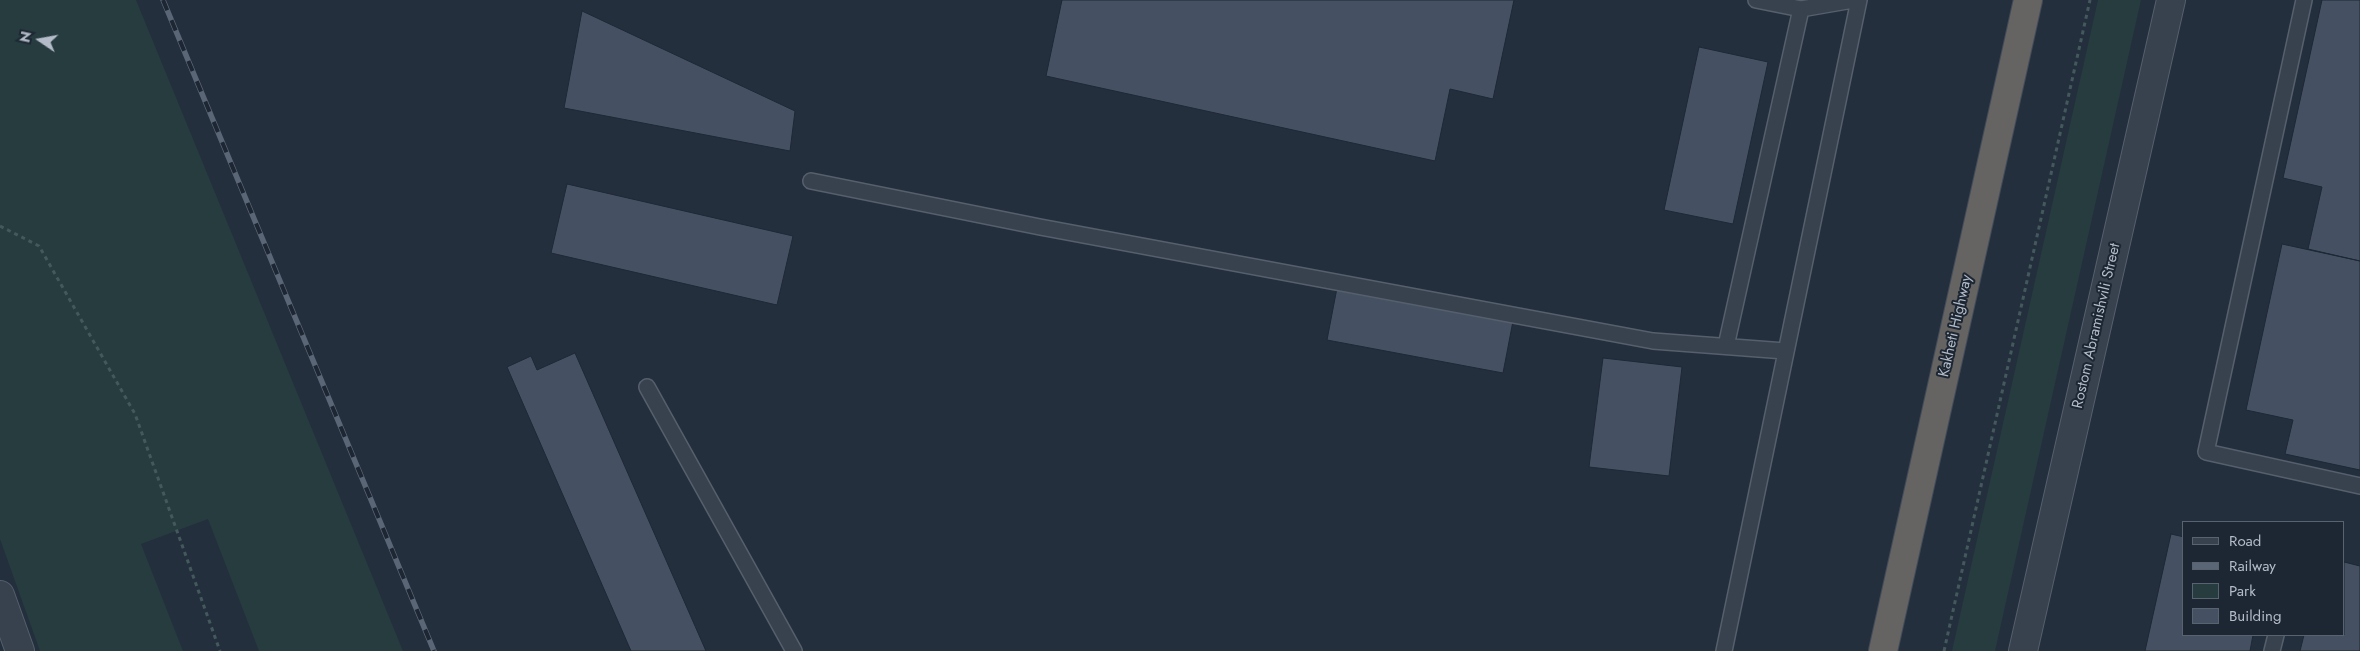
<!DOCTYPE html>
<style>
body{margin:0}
#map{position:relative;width:2360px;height:651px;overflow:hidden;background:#242f3e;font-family:Jost,sans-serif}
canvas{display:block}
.legend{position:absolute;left:2182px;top:521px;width:162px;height:115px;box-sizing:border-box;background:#1d2633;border:1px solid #59626f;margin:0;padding:6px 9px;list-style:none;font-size:15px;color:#b4bcc9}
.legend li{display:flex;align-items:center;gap:10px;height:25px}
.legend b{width:25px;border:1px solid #59626f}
.north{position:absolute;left:15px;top:15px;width:50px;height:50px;-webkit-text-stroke:4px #1d2633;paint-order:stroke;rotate:282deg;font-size:14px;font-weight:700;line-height:20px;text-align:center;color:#b4bcc9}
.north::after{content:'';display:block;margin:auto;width:18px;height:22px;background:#b4bcc9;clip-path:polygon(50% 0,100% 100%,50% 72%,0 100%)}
</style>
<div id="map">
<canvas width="2360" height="651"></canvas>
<ul class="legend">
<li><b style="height:6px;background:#38414e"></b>Road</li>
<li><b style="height:6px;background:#5a6575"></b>Railway</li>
<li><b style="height:14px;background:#263c3f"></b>Park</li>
<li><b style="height:14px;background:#455162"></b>Building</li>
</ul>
<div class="north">N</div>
</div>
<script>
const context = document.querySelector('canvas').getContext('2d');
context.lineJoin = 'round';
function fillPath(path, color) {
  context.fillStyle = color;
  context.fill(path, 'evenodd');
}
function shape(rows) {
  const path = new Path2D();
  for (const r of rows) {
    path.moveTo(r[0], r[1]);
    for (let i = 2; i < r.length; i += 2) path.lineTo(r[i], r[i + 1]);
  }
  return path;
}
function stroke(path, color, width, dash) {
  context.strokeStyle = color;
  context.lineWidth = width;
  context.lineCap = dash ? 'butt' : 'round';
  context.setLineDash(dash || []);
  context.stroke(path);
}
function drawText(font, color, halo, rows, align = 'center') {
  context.font = font + ' Jost,sans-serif';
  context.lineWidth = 4;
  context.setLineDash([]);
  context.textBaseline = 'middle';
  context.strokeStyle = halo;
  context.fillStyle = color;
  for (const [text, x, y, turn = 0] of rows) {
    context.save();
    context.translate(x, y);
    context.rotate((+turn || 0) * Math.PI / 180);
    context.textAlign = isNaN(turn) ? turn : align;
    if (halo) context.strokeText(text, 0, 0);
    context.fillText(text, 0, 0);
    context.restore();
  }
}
const green = shape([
 [0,0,136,0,403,651,259,651,208,519,141,544,183,651,40,651,0,539],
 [2098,0,2141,0,1995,651,1952,651]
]);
const building = shape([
 [1062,0,1514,0,1493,99,1450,89,1435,161,1046,76,1062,0],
 [2322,0,2360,0,2360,261,2308,249,2322,187,2283,178,2322,0],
 [582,11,795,111,790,151,564,108,582,11],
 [1699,47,1768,62,1733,224,1664,210,1699,47],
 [567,184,793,236,777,305,551,253,567,184],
 [2282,244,2360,261,2360,470,2285,454,2293,420,2246,410,2282,244],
 [1337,288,1513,321,1503,373,1327,340,1337,288],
 [575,353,706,651,631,651,507,367,531,356,537,370,575,353],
 [1603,358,1682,367,1669,476,1589,467,1603,358],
 [2171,534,2184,537,2184,635,2253,635,2250,651,2145,651,2171,534],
 [2344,562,2360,566,2360,651,2300,651,2304,635,2344,635,2344,562]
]);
const path = shape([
 [0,226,39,246,135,414,220,651],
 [1944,651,2090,0]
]);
const service = shape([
 [1756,0,1801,9,1853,0],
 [2304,0,2206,452,2360,486],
 [811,181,1040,227,1653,341,1785,351],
 [1726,346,1801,9],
 [647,387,794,651],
 [1724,651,1859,0],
 [2272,651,2276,635]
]);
const minor = shape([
 [2023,651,2171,0]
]);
const tertiary = shape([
 [0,595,20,651]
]);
const trunk = shape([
 [1883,651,2028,0]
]);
const rail = shape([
 [163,0,434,651]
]);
const streetNames = [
 ["Kakheti Highway",1956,326,-77],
 ["Rostom Abramishvili Street",2097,326,-77]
];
fillPath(green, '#263c3f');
fillPath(building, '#455162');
stroke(building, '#1f2835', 1);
stroke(service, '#565f6c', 18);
stroke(minor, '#565f6c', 30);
stroke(tertiary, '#565f6c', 30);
stroke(trunk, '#434c59', 30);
stroke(path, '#44595c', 3, [4, 4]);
stroke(service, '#38414e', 15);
stroke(minor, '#38414e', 28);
stroke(tertiary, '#38414e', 28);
stroke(trunk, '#656462', 28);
stroke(rail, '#5a6575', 5.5);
stroke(rail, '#1d2633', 4, [11]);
drawText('15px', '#b4bcc9', '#1d2633', streetNames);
</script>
